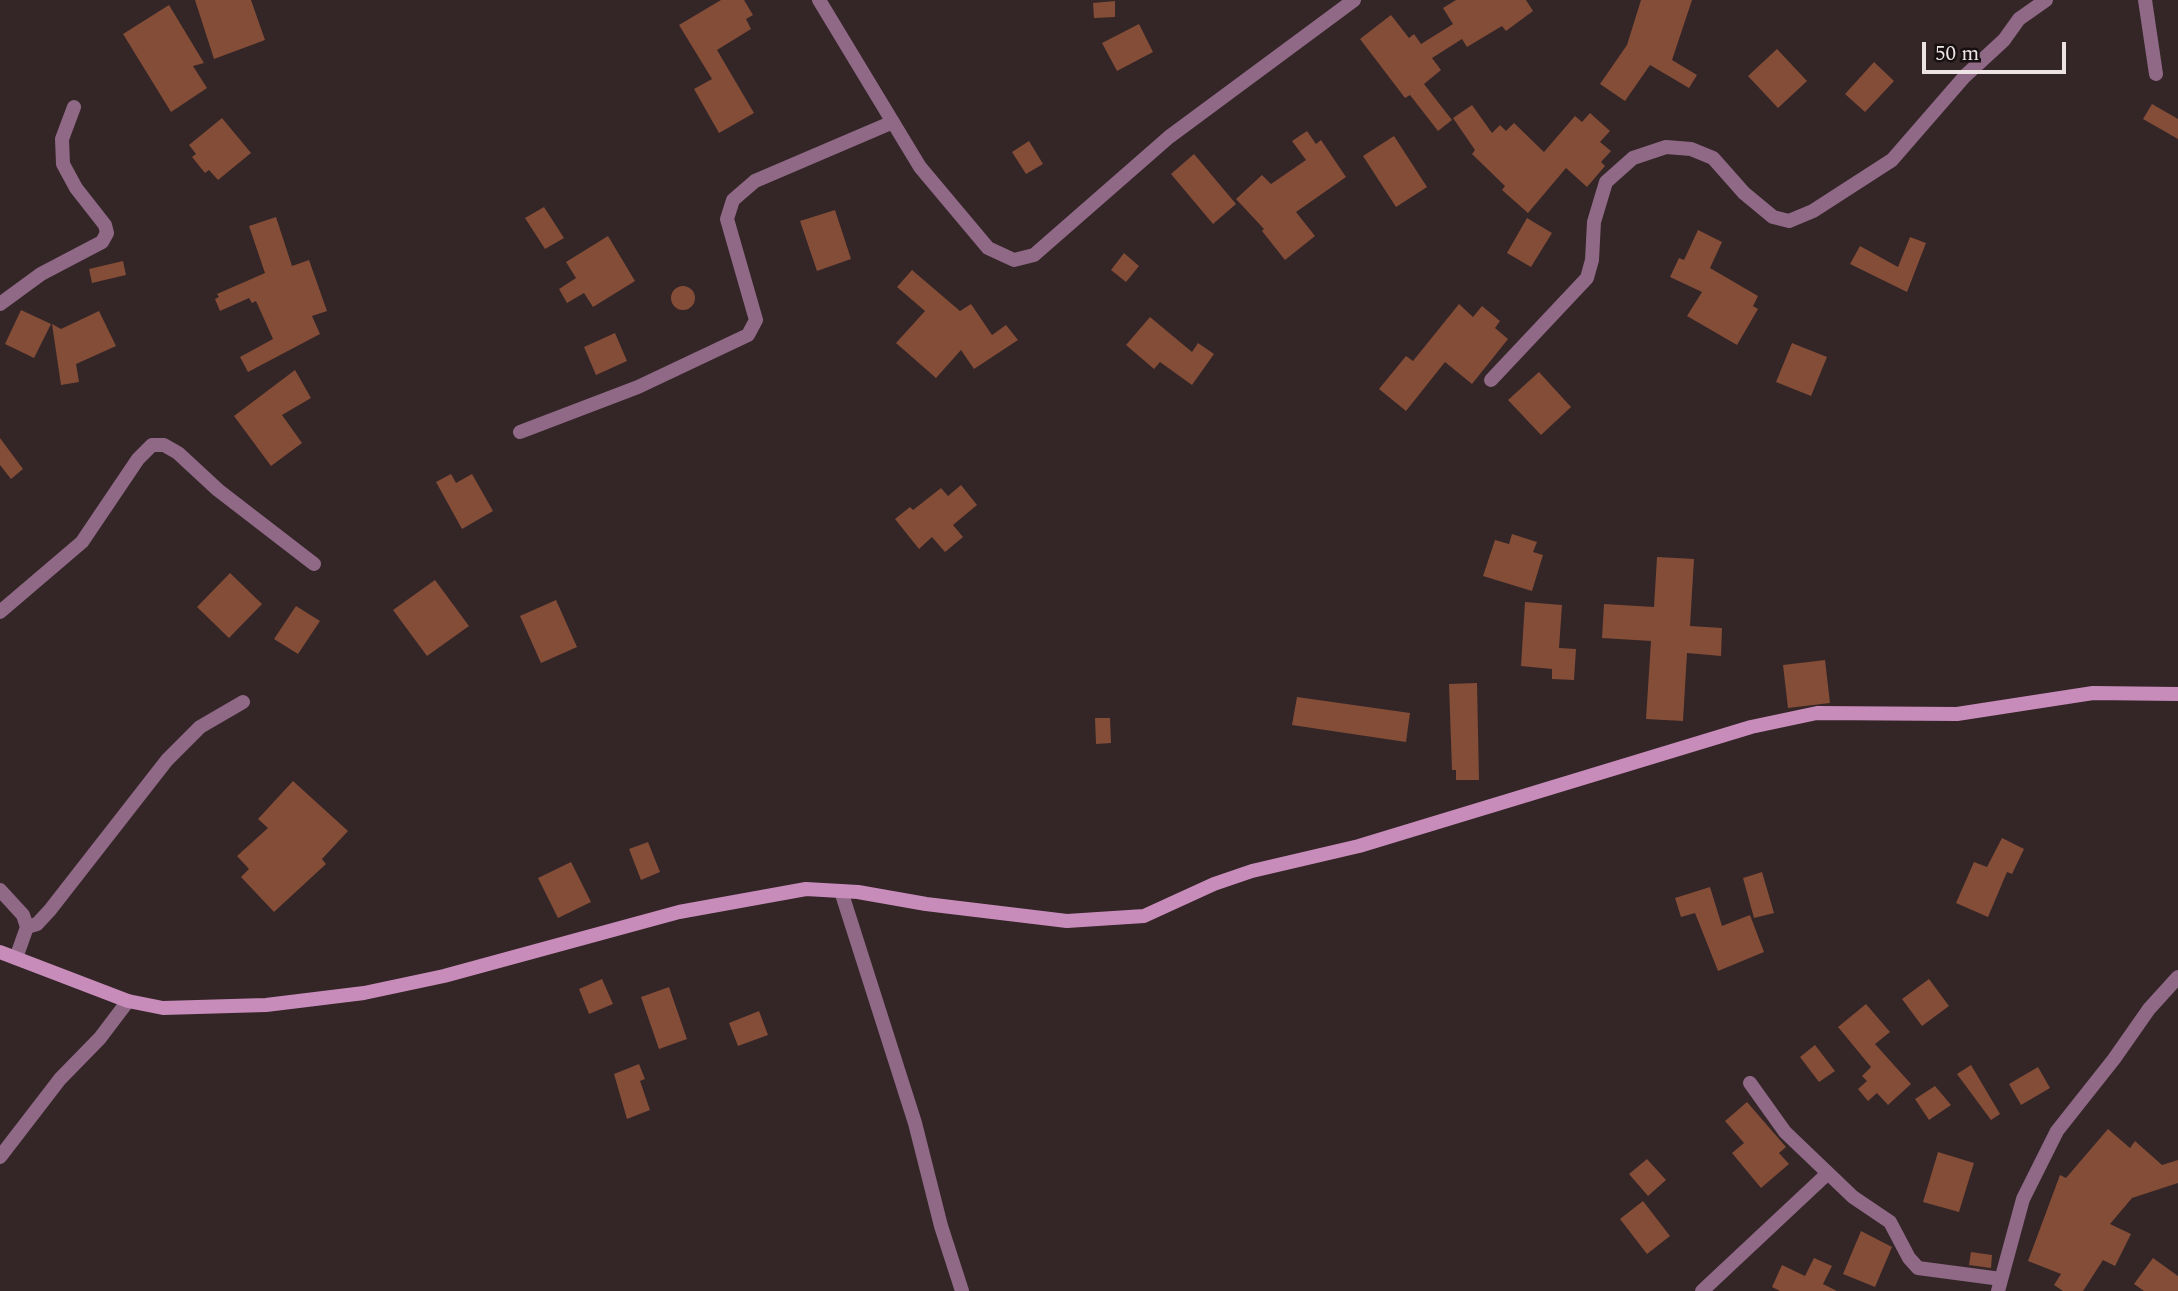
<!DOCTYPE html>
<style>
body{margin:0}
#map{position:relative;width:2178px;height:1291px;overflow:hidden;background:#342527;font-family:Spectral,serif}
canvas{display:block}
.scale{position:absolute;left:1922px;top:42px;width:144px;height:32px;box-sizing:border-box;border:4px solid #ede3e4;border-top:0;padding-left:9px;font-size:21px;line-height:24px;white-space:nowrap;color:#ede3e4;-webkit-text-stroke:5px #171011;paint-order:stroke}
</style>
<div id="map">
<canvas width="2178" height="1291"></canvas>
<div class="scale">50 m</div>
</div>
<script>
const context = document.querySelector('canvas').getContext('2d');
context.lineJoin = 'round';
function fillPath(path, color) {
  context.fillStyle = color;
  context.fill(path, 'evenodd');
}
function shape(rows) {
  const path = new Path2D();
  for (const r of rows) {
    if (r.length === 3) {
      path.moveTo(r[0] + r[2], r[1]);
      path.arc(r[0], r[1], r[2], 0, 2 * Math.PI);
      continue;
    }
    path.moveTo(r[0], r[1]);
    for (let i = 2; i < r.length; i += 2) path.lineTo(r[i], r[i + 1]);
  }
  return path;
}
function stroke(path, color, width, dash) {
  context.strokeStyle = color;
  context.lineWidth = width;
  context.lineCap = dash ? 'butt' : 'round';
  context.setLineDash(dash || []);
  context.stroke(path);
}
const building = shape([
 [195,0,251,0,265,40,214,59],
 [721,0,744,0,753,15,746,19,751,29,717,50,754,113,719,133,694,89,712,79,679,25],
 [1456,0,1526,0,1533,11,1506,31,1502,26,1467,47,1462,39,1432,58,1441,70,1424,84,1452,120,1438,131,1410,95,1405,98,1360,39,1391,15,1409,38,1414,34,1421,44,1453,24,1443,8],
 [1641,0,1692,0,1672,60,1697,75,1689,88,1650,65,1625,101,1600,84,1627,45],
 [1115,1,1115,17,1094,18,1093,3],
 [169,5,204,63,193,66,207,88,171,112,123,34],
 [1139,24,1153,52,1117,71,1102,43],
 [1777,49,1807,81,1778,108,1748,76],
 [1874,62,1894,81,1865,112,1845,94],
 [2152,104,2178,119,2178,139,2143,119],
 [1472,105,1492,133,1500,125,1506,131,1514,123,1544,152,1575,116,1582,122,1590,113,1610,131,1600,142,1611,151,1601,162,1605,166,1587,187,1566,168,1528,213,1502,190,1505,186,1472,154,1475,150,1453,118],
 [222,118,251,153,218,180,209,170,205,173,192,157,196,154,189,145],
 [1307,131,1316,144,1321,140,1346,177,1296,212,1315,236,1285,260,1262,231,1264,229,1236,199,1262,175,1271,184,1306,160,1292,141],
 [1394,136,1427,187,1396,207,1363,156],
 [1029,141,1043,164,1026,174,1012,152],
 [1194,154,1236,204,1213,224,1171,174],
 [544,207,564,238,545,249,525,218],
 [835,210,851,259,817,271,800,221],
 [276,217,292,266,309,260,327,311,312,316,320,334,248,372,240,357,273,339,256,301,252,303,249,298,220,311,215,299,219,297,217,294,265,273,249,226],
 [1527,218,1552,233,1531,267,1507,253],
 [1698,230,1722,242,1710,268,1758,296,1753,306,1758,309,1737,345,1687,316,1702,292,1670,277,1679,258,1684,260],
 [608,236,635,281,593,307,584,293,567,303,559,289,576,278,566,262],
 [1910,237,1926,243,1907,292,1850,264,1860,246,1898,267],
 [1124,253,1139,266,1126,282,1111,270],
 [123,261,126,275,92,283,89,269],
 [912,270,960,311,971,304,992,335,1006,325,1018,340,974,369,961,350,936,378,896,343,925,311,897,287],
 [683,298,12],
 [1459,304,1473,317,1482,306,1500,321,1495,328,1508,339,1472,384,1445,362,1406,411,1379,389,1406,356,1413,361],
 [21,310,51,324,34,358,5,344],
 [99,311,116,346,76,364,79,382,61,385,52,324,61,329],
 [1150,317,1192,352,1198,343,1214,354,1192,385,1160,362,1154,369,1126,345],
 [615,333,627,361,596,375,584,347],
 [1792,343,1827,357,1811,396,1776,382],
 [295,370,311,398,282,415,302,443,271,466,234,416],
 [1539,372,1571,407,1541,435,1508,400],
 [0,438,23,469,11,479,0,465],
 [451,474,456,483,472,474,493,511,462,529,436,482],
 [961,485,977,505,953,525,963,537,945,552,932,537,919,549,895,519,910,507,913,510,941,488,948,496],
 [1512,534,1537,542,1533,552,1543,555,1532,591,1483,576,1495,540,1509,544],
 [1657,557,1694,559,1690,626,1722,628,1721,656,1687,653,1683,721,1646,719,1651,641,1602,638,1604,604,1654,607],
 [230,573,262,604,229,638,197,607],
 [435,580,469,626,427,656,393,610],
 [556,600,577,647,541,663,520,616],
 [1525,602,1562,605,1559,648,1576,649,1574,680,1552,679,1552,669,1521,666],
 [296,606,320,621,298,654,274,639],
 [1825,660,1830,703,1788,708,1783,665],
 [1477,683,1479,780,1456,780,1456,770,1452,770,1449,684],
 [1297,697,1410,713,1406,742,1292,725],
 [1095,718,1110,718,1111,743,1096,744],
 [293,781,348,831,322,859,326,864,274,912,241,877,249,869,237,856,268,828,258,819],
 [2002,838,2024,849,2012,874,2007,872,1988,917,1956,903,1974,862,1987,867],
 [648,842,660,872,641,880,629,849],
 [571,862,591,902,558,918,538,878],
 [1762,872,1774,913,1754,918,1743,878],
 [1710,887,1722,926,1750,915,1764,952,1718,971,1695,913,1681,917,1675,898],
 [602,979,613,1004,589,1014,579,989],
 [1929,979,1949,1006,1922,1026,1902,999],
 [669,987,687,1039,659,1049,641,997],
 [1866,1004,1890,1032,1875,1044,1911,1084,1888,1105,1877,1093,1868,1101,1858,1089,1867,1081,1862,1076,1871,1067,1838,1027],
 [759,1011,768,1035,738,1046,729,1023],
 [1815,1045,1835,1071,1819,1082,1800,1057],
 [639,1064,645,1079,640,1081,650,1110,627,1119,614,1074],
 [1971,1065,2000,1114,1991,1120,1957,1074],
 [2038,1067,2050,1088,2021,1105,2009,1084],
 [1935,1086,1951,1105,1929,1120,1915,1099],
 [1747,1102,1786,1147,1779,1153,1789,1164,1761,1188,1732,1153,1744,1143,1725,1121],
 [2108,1129,2130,1148,2135,1141,2162,1165,2178,1160,2178,1183,2132,1198,2110,1224,2131,1234,2115,1266,2103,1260,2083,1291,2063,1291,2054,1285,2061,1274,2028,1261,2060,1175,2066,1178],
 [1938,1152,1974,1163,1959,1212,1923,1202],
 [1647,1159,1666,1180,1648,1196,1629,1174],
 [1643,1201,1670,1236,1647,1254,1620,1219],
 [1861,1231,1892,1247,1875,1287,1843,1274],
 [1971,1252,1992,1255,1991,1268,1969,1265],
 [1814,1258,1832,1266,1823,1284,1837,1291,1780,1291,1772,1287,1782,1265,1805,1276],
 [2153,1258,2178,1276,2178,1291,2144,1291,2134,1284]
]);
const street = shape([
 [819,0,920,167,988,248,1014,260,1034,255,1169,137,1354,0],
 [2145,0,2156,74],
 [0,304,41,274,102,242,107,233,105,225,76,188,63,164,62,139,74,107],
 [1491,380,1587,278,1592,260,1594,222,1606,182,1633,158,1666,147,1691,149,1713,158,1744,193,1773,217,1789,221,1813,211,1892,160,1965,76,2004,40,2019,19,2046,0],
 [520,432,638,387,748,335,756,320,727,219,733,200,755,181,893,122],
 [0,612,82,542,138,459,152,445,164,445,178,453,218,490,314,564],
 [0,890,23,915,27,927,16,958],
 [841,891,915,1123,941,1226,962,1291],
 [27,927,37,924,50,910,167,760,200,727,243,702],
 [1750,1083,1785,1132,1853,1197,1890,1222,1909,1258,1918,1268,2001,1279],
 [0,1157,60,1079,100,1038,128,1001],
 [1702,1291,1827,1174],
 [1998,1291,2023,1199,2057,1131,2114,1059,2149,1009,2178,977]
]);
const secondary = shape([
 [0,952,128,1001,163,1008,266,1005,364,993,444,976,679,912,806,889,858,892,926,904,1067,921,1144,916,1214,884,1252,871,1359,846,1751,727,1817,713,1957,714,2093,693,2178,694]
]);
fillPath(building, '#834d37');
stroke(street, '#8f6986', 14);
stroke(secondary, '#c88cbb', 14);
</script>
